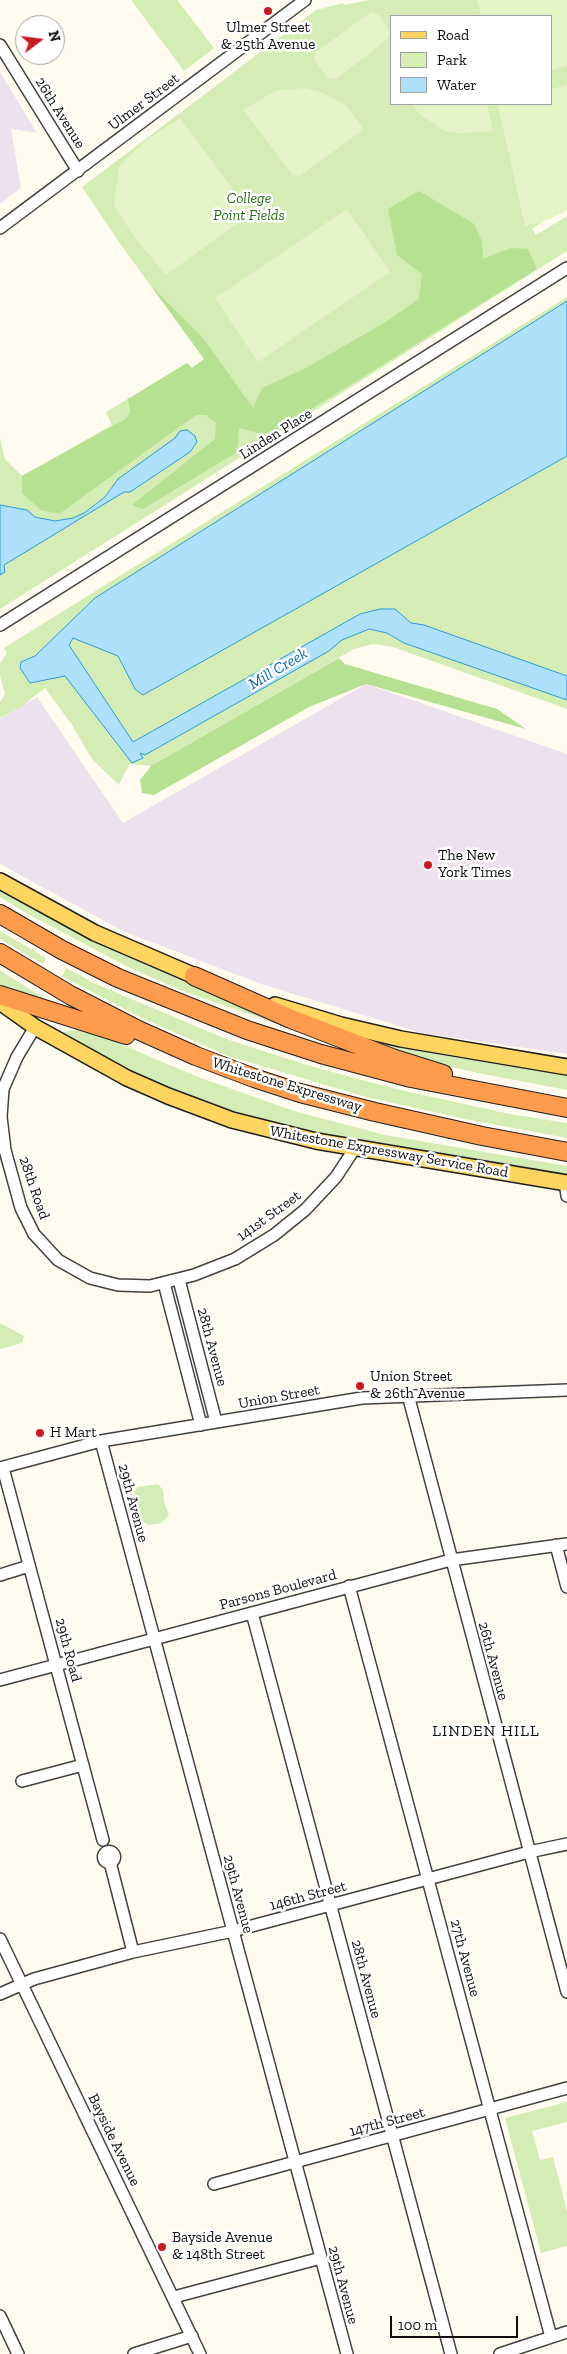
<!DOCTYPE html>
<style>
body{margin:0}
#map{position:relative;width:567px;height:2354px;overflow:hidden;background:#fffcef;font-family:"Zilla Slab",serif}
canvas{display:block}
.legend{position:absolute;left:390px;top:15px;width:162px;height:90px;box-sizing:border-box;background:#fff;border:1px solid #9f9f9f;margin:0;padding:6px 9px;list-style:none;font-size:15px;color:#0e0e0e}
.legend li{display:flex;align-items:center;gap:10px;height:25px}
.legend b{width:25px;border:1px solid #9f9f9f}
.north{position:absolute;left:15px;top:15px;width:50px;height:50px;box-sizing:border-box;background:#fff;border:1px solid #9f9f9f;border-radius:50%;rotate:75deg;font-size:14px;font-weight:700;line-height:20px;text-align:center;color:#0e0e0e}
.north::after{content:'';display:block;margin:auto;width:18px;height:22px;background:#cb1924;clip-path:polygon(50% 0,100% 100%,50% 72%,0 100%)}
.scale{position:absolute;left:390px;top:2316px;width:128px;height:22px;box-sizing:border-box;border:2px solid #0e0e0e;border-top:0;padding-left:6px;font-size:15px;line-height:18px;white-space:nowrap;color:#0e0e0e;-webkit-text-stroke:4px #fff;paint-order:stroke}
</style>
<div id="map">
<canvas width="567" height="2354"></canvas>
<ul class="legend">
<li><b style="height:6px;background:#ffd55f"></b>Road</li>
<li><b style="height:14px;background:#d3edb4"></b>Park</li>
<li><b style="height:14px;background:#aee0fc"></b>Water</li>
</ul>
<div class="north">N</div>
<div class="scale">100 m</div>
</div>
<script>
const context = document.querySelector('canvas').getContext('2d');
context.lineJoin = 'round';
function fillPath(path, color) {
  context.fillStyle = color;
  context.fill(path, 'evenodd');
}
function shape(rows) {
  const path = new Path2D();
  for (const r of rows) {
    if (r.length === 3) {
      path.moveTo(r[0] + r[2], r[1]);
      path.arc(r[0], r[1], r[2], 0, 2 * Math.PI);
      continue;
    }
    path.moveTo(r[0], r[1]);
    for (let i = 2; i < r.length; i += 2) path.lineTo(r[i], r[i + 1]);
  }
  return path;
}
function stroke(path, color, width, dash) {
  context.strokeStyle = color;
  context.lineWidth = width;
  context.lineCap = dash ? 'butt' : 'round';
  context.setLineDash(dash || []);
  context.stroke(path);
}
function drawText(font, color, halo, rows, align = 'center') {
  context.font = font + ' "Zilla Slab",serif';
  context.lineWidth = 5;
  context.setLineDash([]);
  context.textBaseline = 'middle';
  context.strokeStyle = halo;
  context.fillStyle = color;
  for (const [text, x, y, turn = 0] of rows) {
    context.save();
    context.translate(x, y);
    context.rotate((+turn || 0) * Math.PI / 180);
    context.textAlign = isNaN(turn) ? turn : align;
    if (halo) context.strokeText(text, 0, 0);
    context.fillText(text, 0, 0);
    context.restore();
  }
}
const industrial = shape([
 [0,72,37,133,11,129,21,188,0,204],
 [366,684,567,754,567,1054,422,1033,261,984,125,932,0,864,0,719,37,697,123,823]
]);
const green = shape([
 [131,0,177,0,214,48,184,71],
 [369,0,567,0,567,203,532,229,536,235,567,216,567,251,0,609,0,438,5,459,22,476,112,425,106,412,187,363,192,368,204,359,121,245,82,187,316,10,343,3,344,5],
 [391,16,551,16,551,104,391,104],
 [567,297,567,301,95,598,35,656,21,662,30,683,65,676,133,763,139,752,145,755,329,651,342,640,369,629,387,633,404,643,567,700,567,709,393,647,373,644,354,649,151,766,129,764,119,785,92,759,72,725,45,688,21,707,0,718,0,702,5,694,0,676,0,663,7,653,4,648],
 [567,456,567,676,424,625,411,623,395,609,360,614,133,743,69,645,73,638,118,656,135,689,143,695],
 [0,889,120,954,280,1019,283,1026,180,990,128,967,26,913,0,897],
 [0,931,46,958,43,964,0,939],
 [66,968,96,984,226,1039,310,1066,396,1089,510,1114,567,1123,567,1138,470,1120,366,1097,228,1056,142,1018,62,976],
 [0,970,45,999,43,1004,0,991],
 [77,1030,94,1033,198,1077,294,1111,385,1135,567,1166,567,1176,399,1149,280,1127,216,1106,159,1084,117,1065,59,1032],
 [388,1044,448,1056,567,1074,567,1090,473,1072,401,1055,388,1048],
 [0,1323,24,1336,22,1343,0,1349],
 [158,1484,163,1490,164,1502,169,1515,162,1523,148,1525,140,1519,139,1506,134,1496,134,1491,138,1487],
 [567,2102,567,2122,532,2131,540,2160,553,2157,567,2211,567,2246,541,2253,505,2118]
]);
const forest = shape([
 [419,191,474,224,482,241,483,259,511,248,528,249,537,269,274,432,263,434,239,428,237,452,143,509,132,505,215,439,216,423,206,415,196,415,59,514,41,510,22,493,22,476,127,418,130,411,128,399,187,363,192,368,204,359,152,287,203,338,253,408,262,388,306,368,384,323,419,299,422,274,397,255,388,209],
 [339,658,345,664,497,709,526,729,366,684,309,707,154,795,142,793,140,780,151,766]
]);
const pitch = shape([
 [477,0,567,0,567,66,551,70,551,16,481,16],
 [371,12,378,14,390,31,389,38,336,79,328,78,315,61,315,53],
 [567,85,567,210,550,219,525,226,498,106,499,104,551,104,551,89],
 [305,88,319,91,346,105,364,129,300,176,293,175,243,110,275,91],
 [412,104,487,104,493,131,463,133,446,132,419,114],
 [180,118,248,209,246,217,166,275,135,238,114,205,119,166,145,141],
 [347,209,390,272,258,362,215,298]
]);
const water = shape([
 [567,301,567,456,143,695,135,689,118,656,73,638,69,645,133,742,360,614,380,609,395,609,411,623,424,625,567,676,567,700,404,643,387,633,369,629,342,640,329,651,145,755,140,753,143,758,132,763,65,676,30,683,20,668,21,662,35,656,95,598,567,301],
 [187,430,195,436,197,442,190,452,130,492,124,492,4,565,5,572,0,575,0,505,27,510,35,517,55,521,73,518,84,513,105,497,118,479,175,438,180,431,187,430]
]);
const minor = shape([
 [0,45,78,171],
 [0,228,305,0],
 [0,625,567,268],
 [35,1027,17,1057,3,1089,1,1117,5,1150,21,1208,34,1234,58,1260,90,1278,118,1285,150,1286,194,1275,235,1259,274,1235,305,1210,336,1177,355,1148],
 [565,1182,567,1196],
 [179,1280,216,1422],
 [164,1283,201,1425],
 [408,1395,567,1992],
 [101,1441,347,2354],
 [0,1468,101,1441,362,1398,567,1390],
 [3,1468,103,1840],
 [556,1545,567,1587],
 [0,1575,29,1566],
 [349,1586,551,2337],
 [252,1613,451,2354],
 [0,1680,451,1560,567,1544],
 [22,1781,83,1765],
 [109,1857,5.5],
 [110,1862,133,1952],
 [0,1939,200,2354],
 [0,1994,34,1979,133,1952,233,1931,529,1852,567,1844],
 [214,2184,567,2088],
 [174,2297,321,2258],
 [0,2316,18,2354],
 [134,2354,192,2336],
 [500,2354,567,2332]
]);
const major = shape([
 [0,881,95,933,204,980],
 [0,1002,35,1027,127,1078,168,1096,232,1120,316,1141,567,1183],
 [275,1005,341,1025,401,1039,567,1067]
]);
const highway = shape([
 [0,914,62,950,118,978,247,1030,321,1054,411,1078,567,1108],
 [0,953,70,995,138,1030,196,1056,254,1078,300,1093,375,1112,482,1136,567,1152],
 [194,976,291,1019,392,1058,443,1074],
 [0,995,126,1035]
]);
const markers = [
 [268,11,5,"#cb1924"],
 [428,865,5,"#cb1924"],
 [360,1386,5,"#cb1924"],
 [40,1433,5,"#cb1924"],
 [162,2247,5,"#cb1924"]
];
const poiNames = [
 ["Ulmer Street",268,28,"center"],
 ["& 25th Avenue",268,45,"center"],
 ["The New",438,856],
 ["York Times",438,873],
 ["Union Street",370,1377],
 ["& 26th Avenue",370,1394],
 ["H Mart",50,1433],
 ["Bayside Avenue",172,2238],
 ["& 148th Street",172,2255]
];
const streetNames = [
 ["Ulmer Street",144,102,-37],
 ["26th Avenue",60,113,58],
 ["Linden Place",276,434,-32],
 ["Whitestone Expressway",287,1085,17],
 ["Whitestone Expressway Service Road",389,1152,10],
 ["28th Road",34,1188,71],
 ["141st Street",269,1216,-36],
 ["28th Avenue",212,1347,75],
 ["Union Street",279,1397,-10],
 ["29th Avenue",133,1503,75],
 ["Parsons Boulevard",278,1590,-15],
 ["29th Road",68,1650,75],
 ["26th Avenue",493,1661,75],
 ["29th Avenue",238,1894,75],
 ["146th Street",308,1896,-15],
 ["27th Avenue",465,1958,75],
 ["28th Avenue",366,1979,75],
 ["147th Street",387,2122,-15],
 ["Bayside Avenue",114,2140,64],
 ["29th Avenue",343,2285,75]
];
const parkNames = [
 ["College",249,199],
 ["Point Fields",249,216]
];
const waterNames = [
 ["Mill Creek",278,669,-31]
];
const neighbourhoodNames = [
 ["LINDEN HILL",486,1731]
];
fillPath(industrial, '#ece1ed');
fillPath(green, '#d3edb4');
fillPath(forest, '#b6e092');
fillPath(pitch, '#e5f4c7');
fillPath(water, '#aee0fc');
stroke(water, '#2e98d9', 1);
stroke(minor, '#414141', 14);
stroke(major, '#1f1f1f', 18);
stroke(highway, '#1f1f1f', 20);
stroke(minor, '#fff', 11);
stroke(major, '#ffd55f', 15);
stroke(highway, '#ff9b4d', 18);
for (const [x, y, r, color] of markers) {
  const dot = new Path2D();
  dot.arc(x, y, r, 0, 2 * Math.PI);
  context.fillStyle = color;
  context.fill(dot);
  stroke(dot, '#fff', 2);
}
drawText('15px', '#0e0e0e', '#fff', poiNames, 'left');
drawText('15px', '#0e0e0e', '#fff', streetNames);
drawText('italic 15px', '#2b6c18', '#fff', parkNames);
drawText('italic 16px', '#0b68ab', '#fff', waterNames);
context.letterSpacing = '1px';
drawText('16px', '#0e0e0e', '#fff', neighbourhoodNames);
context.letterSpacing = '0px';
</script>
